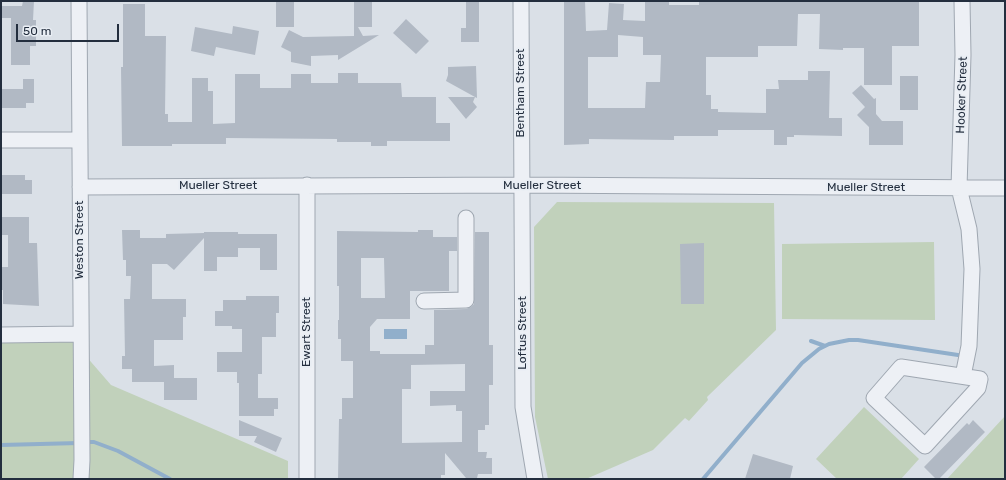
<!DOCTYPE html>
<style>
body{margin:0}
#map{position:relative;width:1006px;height:480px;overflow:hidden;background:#dae0e7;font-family:Rubik,sans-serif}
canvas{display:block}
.frame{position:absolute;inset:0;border:2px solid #232e3e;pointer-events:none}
.scale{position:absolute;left:16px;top:24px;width:103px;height:18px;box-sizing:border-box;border:2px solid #232e3e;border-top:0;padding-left:5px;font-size:12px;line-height:14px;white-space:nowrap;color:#232e3e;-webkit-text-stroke:3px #e9eef4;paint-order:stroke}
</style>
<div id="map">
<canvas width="1006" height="480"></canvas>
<div class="frame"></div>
<div class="scale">50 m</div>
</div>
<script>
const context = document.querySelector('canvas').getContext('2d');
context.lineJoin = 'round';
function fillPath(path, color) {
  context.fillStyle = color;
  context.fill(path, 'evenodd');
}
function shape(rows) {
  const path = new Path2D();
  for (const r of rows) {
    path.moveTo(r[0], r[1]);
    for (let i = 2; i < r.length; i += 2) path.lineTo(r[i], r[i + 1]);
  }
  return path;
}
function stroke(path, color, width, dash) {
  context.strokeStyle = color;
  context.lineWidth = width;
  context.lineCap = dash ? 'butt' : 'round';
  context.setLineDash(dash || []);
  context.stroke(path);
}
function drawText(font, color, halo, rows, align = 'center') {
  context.font = font + ' Rubik,sans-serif';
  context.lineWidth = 3.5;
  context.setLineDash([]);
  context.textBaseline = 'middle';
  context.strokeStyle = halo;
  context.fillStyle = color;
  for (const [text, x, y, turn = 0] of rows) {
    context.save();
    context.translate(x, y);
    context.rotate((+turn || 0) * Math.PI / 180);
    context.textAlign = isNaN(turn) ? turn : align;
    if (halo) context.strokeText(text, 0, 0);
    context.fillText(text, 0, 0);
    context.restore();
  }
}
const green = shape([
 [557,202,774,203,776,330,707,397,708,400,689,421,685,418,653,450,586,479,548,479,535,417,534,227],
 [934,242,935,320,782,319,782,244],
 [72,340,111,385,288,461,288,479,1,479,1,341],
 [864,407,919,459,901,479,837,479,816,459],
 [1005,416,1005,479,947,479,981,442]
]);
const water = shape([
 [384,329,407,329,407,339,384,339]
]);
const stream = shape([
 [811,341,825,346],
 [85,442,94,442,118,451,170,479],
 [1,445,79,443],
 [703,479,802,363,819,349,829,344,849,340,858,340,958,355]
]);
const building = shape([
 [23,1,34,1,33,20,36,20,36,46,30,46,30,65,11,65,11,18,1,18,1,6,22,6],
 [276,1,294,1,294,27,276,27],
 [354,1,372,1,372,27,358,27,363,36,379,35,338,60,338,55,311,56,311,66,291,62,291,52,281,47,289,30,303,37,354,36],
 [466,1,479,1,479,42,461,42,461,28,466,28],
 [564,1,585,1,586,31,607,30,609,3,624,4,623,20,645,21,645,1,669,1,669,5,699,5,699,1,919,1,919,46,892,46,892,85,864,85,864,48,843,48,843,50,819,49,820,14,798,14,797,46,758,46,758,57,706,57,706,95,711,95,711,109,718,109,718,112,766,113,766,89,779,89,778,80,808,80,808,71,830,71,829,118,842,118,842,136,794,135,794,137,787,137,787,145,774,145,774,130,718,130,718,136,674,136,674,140,589,139,589,144,564,145],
 [618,35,643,37,643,55,661,55,660,82,646,82,645,108,588,108,588,57,618,57],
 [123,4,145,4,145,36,166,36,165,114,168,114,168,122,192,122,192,78,208,78,208,91,213,91,213,124,235,123,235,74,260,74,260,88,291,88,291,74,311,74,311,83,338,83,338,73,358,73,358,83,401,83,402,97,436,97,436,123,450,123,450,141,387,141,387,146,371,146,371,142,337,142,337,139,226,138,226,144,172,144,172,146,122,146,121,67,123,67],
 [406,19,429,41,416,54,393,33],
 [233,26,259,31,255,55,216,47,214,56,191,51,195,27,232,34],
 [476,66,477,98,475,97,473,102,477,107,466,119,448,97,475,97,446,81,448,75,448,67],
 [900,76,918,76,918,110,900,110],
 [23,79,34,79,34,103,26,103,26,108,1,108,1,89,23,89],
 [861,85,874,99,876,98,876,114,882,121,903,121,903,145,869,145,869,127,857,115,865,107,852,93],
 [1,175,25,175,25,180,32,180,32,194,1,194],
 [1,217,29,217,29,243,37,243,39,306,3,304,3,290,1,290,1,267,8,267,8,235,1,235],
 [122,230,140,230,140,238,166,238,166,234,204,233,204,232,238,232,238,234,277,234,277,270,260,270,260,248,238,248,238,257,217,257,217,271,204,271,204,238,174,270,167,264,152,264,152,299,186,299,186,317,183,317,183,340,154,340,154,366,174,365,174,378,197,378,197,400,164,400,164,382,132,382,132,369,122,369,122,356,125,356,124,299,130,299,131,276,126,276,126,260,123,260],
 [418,230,433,230,433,237,457,237,457,251,449,251,449,291,410,291,410,319,377,319,370,327,370,351,380,351,380,354,425,354,425,345,434,345,434,310,466,309,471,307,474,304,475,232,489,232,489,345,493,345,493,385,489,385,489,425,485,425,485,430,478,430,478,452,487,452,486,458,492,458,492,474,478,474,477,478,466,478,445,453,445,475,441,475,441,479,338,479,339,419,342,419,342,398,353,398,353,361,341,361,341,339,338,339,338,320,339,320,339,286,337,286,337,231,418,232],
 [361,258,384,258,385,298,361,298],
 [465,364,465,391,430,391,430,406,456,405,456,411,462,411,462,442,402,443,402,389,411,389,411,365],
 [704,243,704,304,681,304,680,244],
 [246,296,279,296,279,313,276,313,276,337,262,337,262,374,258,374,258,398,278,398,278,409,274,409,274,416,239,416,239,383,237,383,237,372,217,372,217,352,242,352,242,329,232,329,232,326,215,326,215,311,223,311,223,300,246,300],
 [239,420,282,438,276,452,254,442,257,436,239,436],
 [973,420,985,432,939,479,936,479,924,467,967,423,969,425],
 [753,454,793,466,790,479,745,479]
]);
const minor = shape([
 [79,1,82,460,81,479],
 [521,1,523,407,535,479],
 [962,1,963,55,959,188,969,229,972,269,969,346,963,376],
 [1,140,80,140],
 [307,185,307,479],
 [80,187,522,185,1005,188],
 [424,301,466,300,466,218],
 [1,335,80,334],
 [901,367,980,379,978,388,925,446,874,398,901,367]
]);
const streetNames = [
 ["Bentham Street",521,93,-90],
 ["Hooker Street",962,95,-88],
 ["Mueller Street",218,186],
 ["Mueller Street",542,186],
 ["Mueller Street",866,188],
 ["Weston Street",80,240,-90],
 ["Ewart Street",307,332,-90],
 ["Loftus Street",523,333,-90]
];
fillPath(green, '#c1d1bb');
fillPath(water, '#91afcb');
stroke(stream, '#91afcb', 4);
fillPath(building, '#b1b9c4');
stroke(minor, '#9fa7b1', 17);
stroke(minor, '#edf0f5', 15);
drawText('12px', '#232e3e', '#e9eef4', streetNames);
</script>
